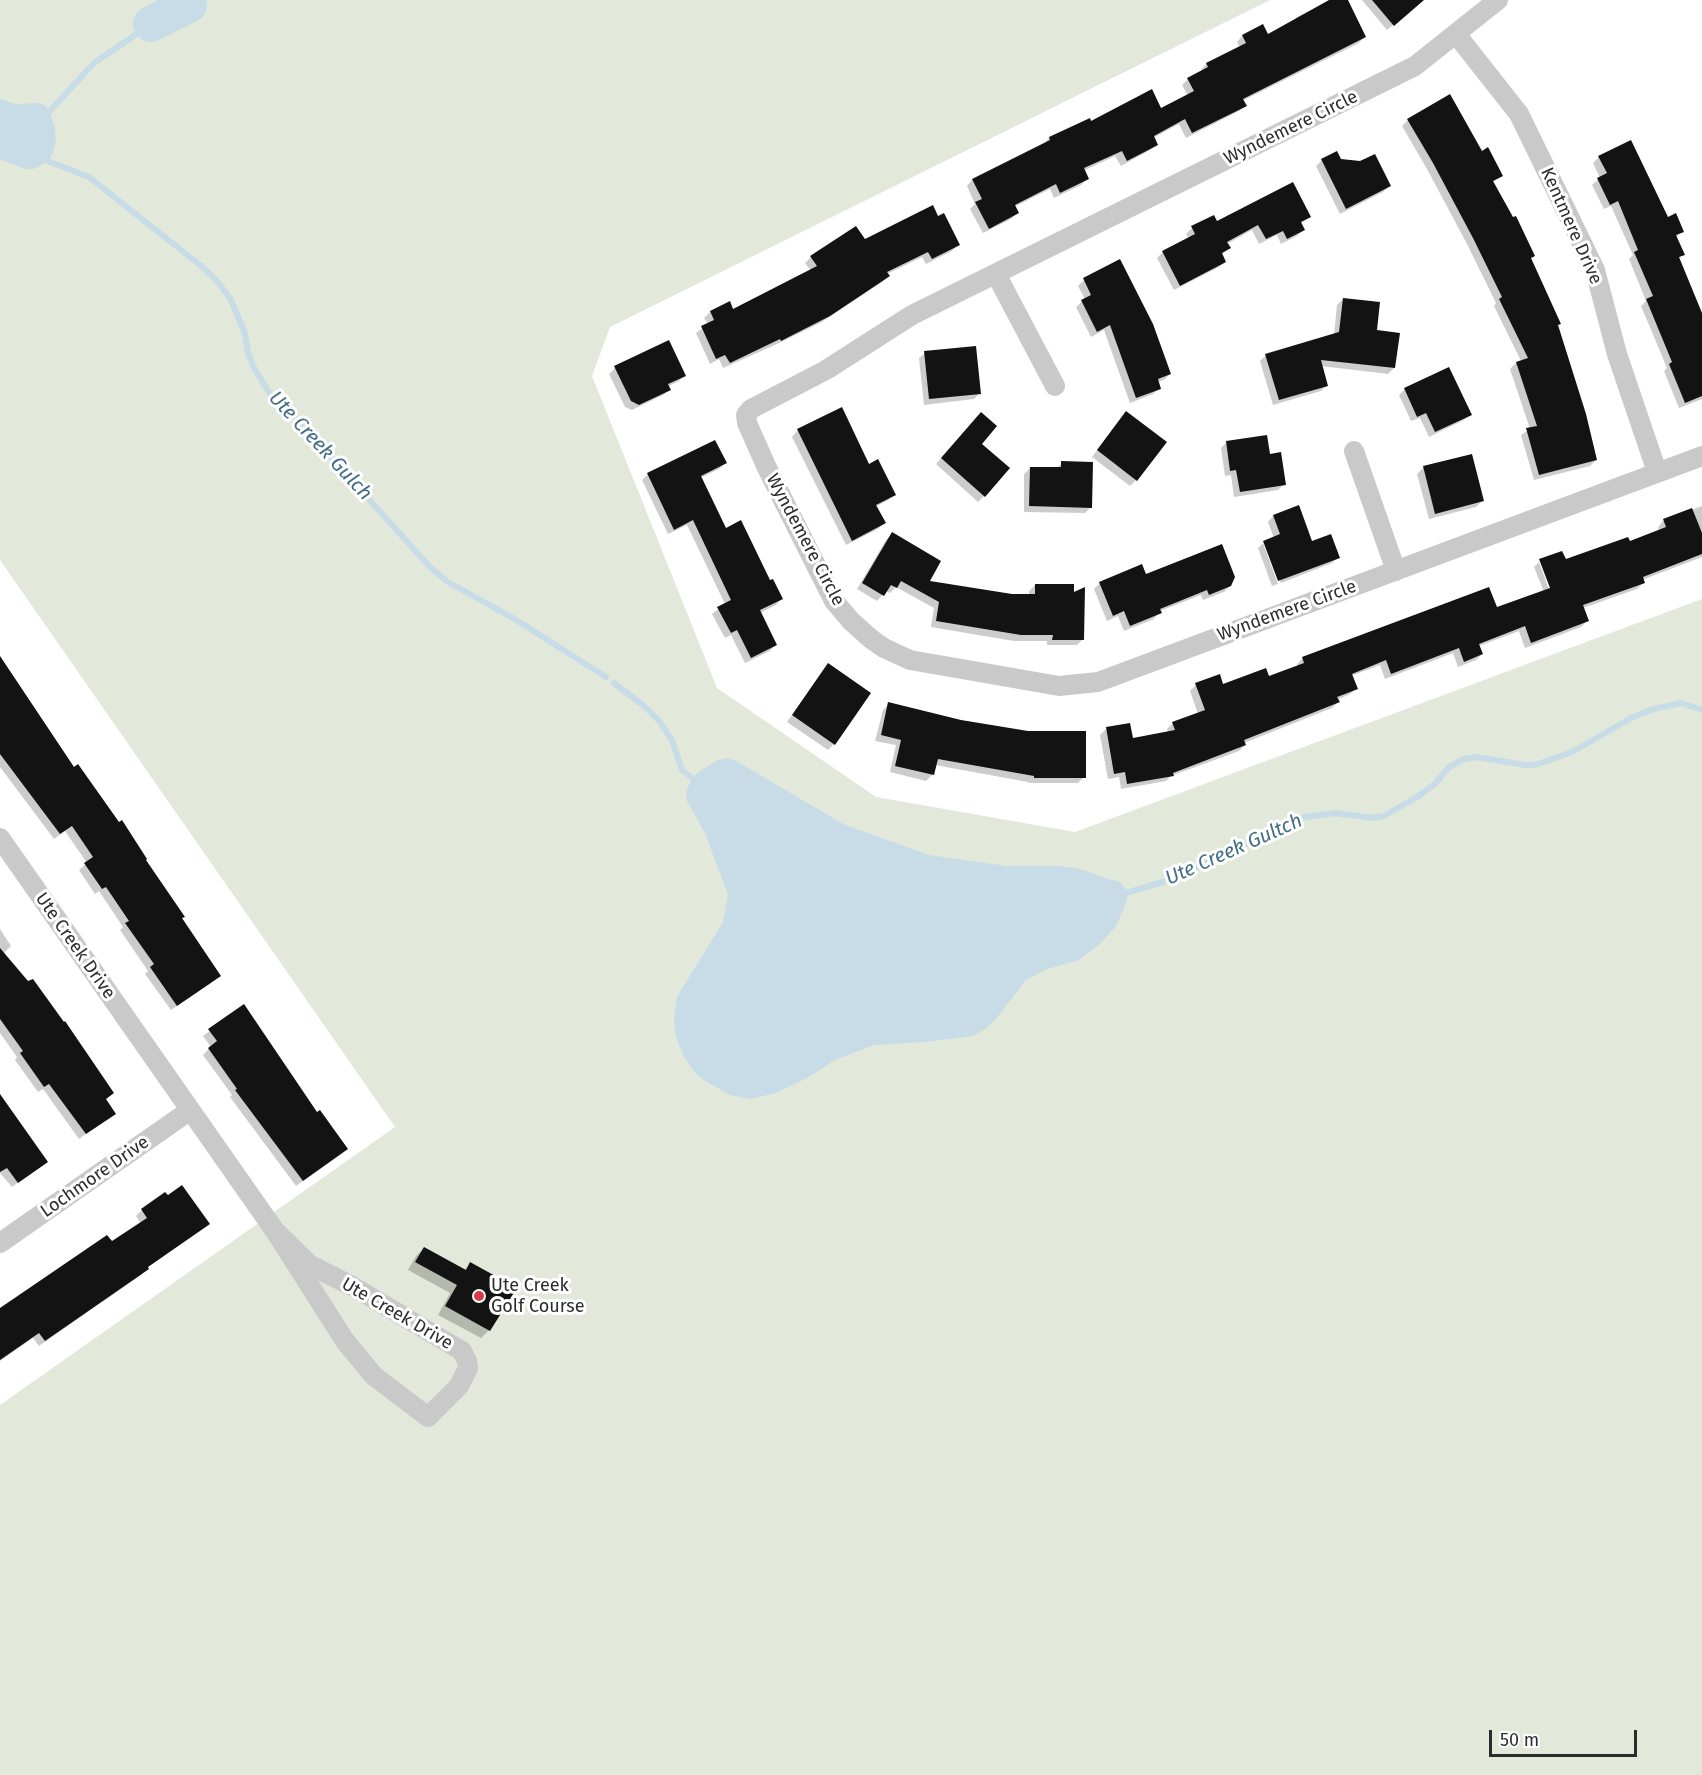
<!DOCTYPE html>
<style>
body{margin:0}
#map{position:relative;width:1702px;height:1775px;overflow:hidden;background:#fff;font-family:"Fira Sans",sans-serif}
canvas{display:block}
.scale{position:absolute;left:1489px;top:1730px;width:148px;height:27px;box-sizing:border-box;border:3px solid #2c2c2c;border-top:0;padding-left:8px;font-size:18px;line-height:21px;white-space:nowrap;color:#2c2c2c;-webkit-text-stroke:4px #fff;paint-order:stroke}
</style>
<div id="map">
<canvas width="1702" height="1775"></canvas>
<div class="scale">50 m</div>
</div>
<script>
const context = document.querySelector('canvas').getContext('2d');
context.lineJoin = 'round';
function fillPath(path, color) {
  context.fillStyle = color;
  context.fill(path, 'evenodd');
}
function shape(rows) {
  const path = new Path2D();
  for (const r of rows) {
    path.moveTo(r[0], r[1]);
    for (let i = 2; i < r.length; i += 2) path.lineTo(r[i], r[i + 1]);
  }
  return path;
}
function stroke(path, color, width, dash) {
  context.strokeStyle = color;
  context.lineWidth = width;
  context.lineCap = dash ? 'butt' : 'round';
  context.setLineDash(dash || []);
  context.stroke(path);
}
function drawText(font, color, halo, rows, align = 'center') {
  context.font = font + ' "Fira Sans",sans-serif';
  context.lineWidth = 6;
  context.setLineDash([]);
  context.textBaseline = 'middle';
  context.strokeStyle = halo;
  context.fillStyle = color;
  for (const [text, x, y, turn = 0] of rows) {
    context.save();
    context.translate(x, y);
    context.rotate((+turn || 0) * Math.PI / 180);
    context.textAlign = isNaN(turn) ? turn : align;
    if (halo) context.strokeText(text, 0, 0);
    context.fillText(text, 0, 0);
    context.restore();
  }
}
const green = shape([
 [0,0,1270,0,610,327,592,376,717,688,876,797,1075,832,1702,599,1702,1775,0,1775,0,1405,395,1127,0,560]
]);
const water = shape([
 [0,99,16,104,39,103,44,105,50,111,55,130,56,140,52,155,45,163,34,169,25,169,0,159],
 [727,758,736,761,845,825,929,855,1007,866,1060,866,1080,869,1107,879,1118,881,1129,892,1124,908,1116,926,1101,943,1079,960,1047,969,1026,980,995,1020,985,1029,973,1036,924,1042,874,1045,835,1060,807,1078,776,1093,750,1099,730,1095,707,1082,695,1073,683,1055,676,1037,674,1019,677,997,723,922,728,895,705,833,687,801,686,792,692,778,700,771,718,760]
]);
const shadow = shape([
 [1332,0,1346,0,1364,37,1359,43,1242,101,1245,106,1239,111,1186,138,1179,124,1153,138,1156,145,1150,150,1121,166,1115,156,1083,171,1087,179,1081,185,1054,198,1050,189,1014,207,1017,213,1011,219,983,233,970,209,975,204,967,186,972,180,1043,145,1049,138,1089,120,1090,123,1161,110,1188,96,1182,85,1188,79,1202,72,1201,70,1206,64,1240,48,1237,42,1242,36,1262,26,1268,36,1292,23,1297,17],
 [1362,0,1423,0,1387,30],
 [1449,96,1481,153,1501,175,1492,183,1533,256,1530,259,1557,325,1596,460,1590,466,1534,480,1521,435,1530,429,1510,369,1516,363,1521,361,1494,306,1496,303,1467,244,1427,169,1402,126,1408,120],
 [1599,157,1682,231,1676,238,1683,254,1678,259,1702,317,1702,399,1679,408,1664,371,1667,368,1641,306,1646,301,1629,259,1633,255,1611,206,1604,209,1592,185,1600,178,1593,163],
 [1322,160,1340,160,1389,186,1383,192,1340,214,1316,166],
 [1309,217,1300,224,1303,230,1297,236,1281,244,1277,235,1259,244,1252,230,1227,244,1229,248,1221,255,1225,262,1219,267,1174,290,1157,258,1163,252,1189,239,1186,234,1192,228,1216,223],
 [865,241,958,245,952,251,926,264,922,257,887,274,888,276,882,282,822,322,775,345,723,368,719,359,710,364,696,333,708,324,704,318,710,312,733,311,811,271,805,263,811,257],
 [1084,280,1170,374,1164,380,1157,382,1159,388,1153,394,1130,403,1104,330,1091,337,1076,307,1085,299,1078,286],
 [1343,299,1375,331,1394,368,1388,374,1321,366,1327,385,1321,391,1273,405,1260,361,1266,355,1334,335,1337,305],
 [669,342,685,375,679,381,667,387,669,389,663,395,632,410,625,407,609,374,615,368],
 [925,353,980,393,974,399,924,405,919,358],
 [1405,389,1470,415,1464,420,1429,437,1420,418,1411,421,1399,395],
 [842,409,869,466,894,494,888,500,875,507,884,523,878,529,846,545,792,437,797,431],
 [1121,419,1136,480,1130,486,1092,457],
 [975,420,980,444,984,496,978,502,936,464],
 [714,442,725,463,719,469,700,478,725,530,781,599,776,605,760,613,775,645,770,651,745,663,731,635,725,638,712,614,725,604,687,525,668,534,642,480,648,474],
 [1227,442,1269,455,1284,484,1278,490,1234,497,1231,475,1225,476,1221,448],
 [1471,456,1482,501,1476,507,1429,519,1417,474,1423,468],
 [1062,463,1091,507,1085,513,1024,512,1024,474,1030,468,1056,469],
 [1702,506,1702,557,1642,580,1643,583,1637,589,1583,608,1587,621,1581,627,1525,648,1519,631,1479,646,1482,654,1476,660,1458,667,1453,653,1385,679,1380,665,1351,676,1356,688,1350,694,1337,700,1338,702,1332,708,1244,743,1245,745,1239,751,1171,776,1166,781,1121,789,1119,777,1108,779,1100,735,1106,729,1132,740,1168,733,1167,729,1173,723,1198,714,1190,691,1196,685,1222,686,1268,678,1298,667,1297,664,1303,658,1496,609,1544,592,1534,567,1539,562,1551,595,1554,594,1540,561,1565,561,1629,543,1659,531,1658,527,1663,521],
 [1273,516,1311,543,1338,557,1332,563,1281,583,1266,543,1263,543,1274,538,1268,522],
 [892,534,928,582,1012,595,1029,595,1029,591,1035,585,1083,639,1077,645,1047,645,1047,641,1014,641,931,627,934,608,896,587,890,593,886,591,877,601,857,589,886,540],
 [1263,543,1278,584,1272,586,1258,548],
 [1145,576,1230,586,1224,592,1203,600,1201,595,1160,611,1154,619,1124,631,1118,616,1107,621,1094,589,1100,583],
 [0,660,73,769,181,918,213,981,171,1010,145,974,148,971,120,930,123,927,99,891,95,894,79,870,87,863,65,831,54,839,0,767],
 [828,665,834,744,828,750,787,722],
 [889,704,1084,777,1078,783,1028,783,1028,782,935,765,932,775,926,781,890,772,896,745,875,741,883,710],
 [0,929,11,946,3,954,112,1093,105,1100,114,1113,79,1139,43,1089,38,1092,15,1060,17,1057,0,1033],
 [244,1006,317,1114,346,1149,296,1186,230,1097,232,1095,203,1055,211,1047,203,1036],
 [0,1096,47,1161,12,1187,0,1173],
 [167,1197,208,1224,146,1268,141,1275,39,1346,33,1338,0,1361,0,1310,112,1244,141,1224,136,1216,142,1210],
 [424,1248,464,1270,471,1263,489,1330,481,1338,438,1315,450,1293,408,1270,416,1256]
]);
const stream = shape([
 [200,1,203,0],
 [50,111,94,63,144,29],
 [48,161,89,177,200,265,216,280,230,298,245,333,248,353,255,370,272,397,293,414,320,443,345,473,431,568,448,582,513,618,606,677],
 [614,683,644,706,660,722,672,740,682,770,692,778],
 [1129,892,1173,879,1299,818,1335,813,1372,818,1384,816,1417,797,1436,783,1449,767,1464,759,1476,757,1525,765,1535,765,1572,752,1633,717,1653,709,1681,703,1702,710]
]);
const river = shape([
 [151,24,189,5]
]);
const building = shape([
 [1329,0,1348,0,1366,37,1243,99,1247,106,1192,133,1185,119,1154,136,1158,145,1127,161,1122,151,1084,168,1089,179,1060,193,1056,184,1015,205,1019,213,989,229,975,202,982,199,972,179,1050,140,1049,137,1090,118,1091,121,1152,89,1161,108,1194,91,1187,78,1208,67,1206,63,1246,43,1242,35,1263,24,1268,34],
 [1372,0,1424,0,1394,26],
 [1450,94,1482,151,1488,147,1503,176,1493,181,1513,217,1516,216,1535,256,1531,258,1561,324,1558,325,1586,414,1597,460,1539,475,1526,428,1537,426,1516,362,1528,358,1499,299,1502,297,1473,238,1433,163,1407,119],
 [1631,140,1668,217,1676,213,1684,232,1676,235,1685,255,1679,257,1702,313,1702,396,1685,403,1669,364,1672,362,1646,299,1653,296,1634,252,1638,250,1618,201,1610,205,1597,178,1607,173,1598,156],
 [1337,151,1341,159,1360,161,1375,154,1391,186,1346,209,1321,159],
 [1293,182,1311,217,1301,222,1305,230,1287,239,1283,231,1266,239,1258,225,1227,242,1231,248,1222,253,1226,262,1180,286,1162,251,1195,234,1191,226,1214,215,1217,221],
 [933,205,938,216,944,213,960,245,932,259,928,252,887,272,890,276,830,316,781,341,780,339,730,363,725,355,716,359,701,326,714,320,710,311,730,301,733,309,817,266,810,256,856,226,865,239],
 [1120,259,1153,324,1171,374,1158,379,1161,389,1136,398,1110,325,1097,332,1081,300,1091,295,1083,278],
 [1343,298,1380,302,1377,330,1400,333,1395,368,1321,360,1328,386,1279,400,1265,354,1339,332],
 [669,340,686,376,668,384,671,390,639,405,631,401,614,366],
 [976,346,981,394,929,399,924,351],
 [1449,367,1472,415,1435,432,1426,413,1417,417,1404,388],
 [842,407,869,464,878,459,896,495,876,505,886,523,852,541,797,429],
 [1126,411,1167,442,1137,481,1097,450],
 [981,412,997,426,982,444,1010,468,985,497,941,458],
 [1267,435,1270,454,1281,452,1286,485,1240,492,1236,470,1230,471,1226,441],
 [715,440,727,463,701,476,726,528,741,520,770,580,773,579,783,599,760,610,777,645,751,658,737,630,731,633,717,607,731,600,693,520,674,530,647,473],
 [1472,454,1484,501,1435,514,1423,466],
 [1061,461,1093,462,1092,508,1029,506,1030,467,1061,467],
 [1299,505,1312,541,1331,534,1340,558,1278,581,1263,541,1280,534,1273,515],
 [1692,508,1702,533,1702,554,1643,577,1645,583,1583,605,1589,621,1531,643,1525,626,1479,644,1483,654,1464,662,1459,648,1391,674,1386,660,1352,674,1358,689,1337,697,1340,702,1244,740,1246,745,1173,773,1174,776,1127,784,1125,772,1114,774,1106,727,1130,723,1133,738,1175,730,1172,722,1205,710,1195,683,1220,674,1223,684,1266,668,1269,676,1304,663,1302,657,1489,587,1497,607,1550,588,1539,559,1562,551,1566,559,1628,537,1630,541,1666,527,1663,519],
 [892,532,941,561,930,581,1012,594,1035,594,1035,584,1074,584,1074,592,1085,587,1084,640,1052,640,1053,635,1021,635,936,621,939,602,901,581,897,588,891,585,884,596,862,583],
 [1222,544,1235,577,1231,586,1209,595,1207,590,1160,609,1162,613,1130,626,1124,611,1113,616,1099,582,1142,564,1146,574],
 [0,656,74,767,78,764,119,822,122,820,147,859,146,860,185,917,182,918,221,976,177,1006,150,967,154,964,125,923,129,921,106,887,102,889,84,863,93,857,72,826,60,834,0,754],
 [828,663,871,693,835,745,792,715],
 [888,702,961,720,1028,731,1086,731,1086,778,1034,778,1034,776,938,759,934,775,895,766,901,740,881,735],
 [0,948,28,981,33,979,64,1022,65,1021,114,1093,106,1099,116,1114,86,1134,49,1084,44,1087,20,1053,23,1051,0,1019],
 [244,1004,317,1112,320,1110,348,1149,303,1181,235,1090,237,1089,208,1048,217,1041,208,1029],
 [0,1094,48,1162,18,1183,7,1168,0,1172],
 [182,1185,210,1224,148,1267,149,1269,45,1341,39,1333,0,1360,0,1308,107,1235,112,1241,147,1218,141,1209,165,1192,168,1195],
 [424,1247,466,1270,470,1262,517,1288,490,1331,445,1306,457,1285,415,1262]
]);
const minor = shape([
 [1498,0,1415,66,912,315,826,370,751,409,746,415,747,423,767,468,834,601,851,621,871,639,884,648,910,660,1059,686,1098,682,1702,456],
 [1456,34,1519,114,1595,270,1617,354,1657,472],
 [996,274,1055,386],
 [1354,451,1396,571],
 [0,838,275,1231,345,1341,374,1376,428,1417,459,1386,468,1368,467,1361,462,1351,352,1286,310,1265,275,1231],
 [0,1243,189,1111]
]);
const markers = [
 [479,1296,6,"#d63a4c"]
];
const streetNames = [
 ["Wyndemere Circle",1291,128,-26],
 ["Kentmere Drive",1571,226,66],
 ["Wyndemere Circle",805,540,62],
 ["Wyndemere Circle",1287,611,-20],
 ["Ute Creek Drive",75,946,55],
 ["Lochmore Drive",95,1177,-35],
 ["Ute Creek Drive",397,1314,30]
];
const poiNames = [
 ["Ute Creek",491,1286],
 ["Golf Course",491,1307]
];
const waterNames = [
 ["Ute Creek Gulch",320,446,47],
 ["Ute Creek Gultch",1234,850,-24]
];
fillPath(green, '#e2e8da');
fillPath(water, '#c7dce7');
fillPath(shadow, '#0003');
stroke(stream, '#c7dce7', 6);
stroke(river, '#c7dce7', 36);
fillPath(building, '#131313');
stroke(minor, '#c9c9c9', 20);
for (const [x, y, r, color] of markers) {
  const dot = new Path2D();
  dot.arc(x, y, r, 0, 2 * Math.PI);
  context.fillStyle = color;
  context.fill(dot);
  stroke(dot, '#fff', 2);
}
drawText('18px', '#2c2c2c', '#fff', streetNames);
drawText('18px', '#2c2c2c', '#fff', poiNames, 'left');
drawText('italic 20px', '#416e86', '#fff', waterNames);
</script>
